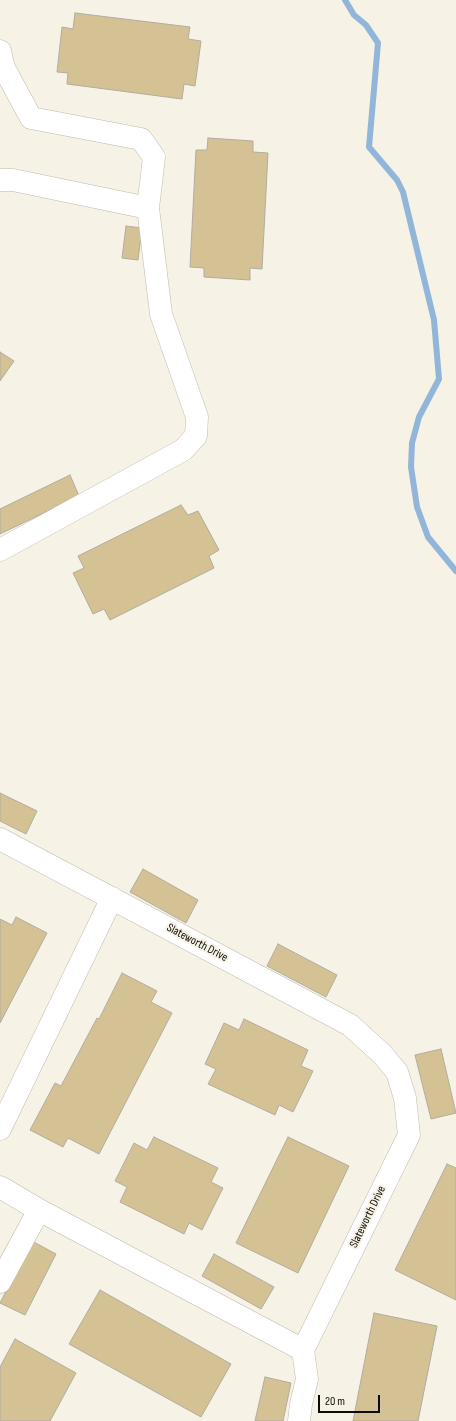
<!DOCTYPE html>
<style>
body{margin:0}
#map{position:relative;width:456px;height:1421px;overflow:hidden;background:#f6f2e6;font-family:"Sofia Sans Condensed",sans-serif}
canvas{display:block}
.scale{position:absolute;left:318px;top:1395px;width:62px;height:18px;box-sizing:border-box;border:2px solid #0d0b08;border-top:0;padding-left:5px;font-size:12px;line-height:14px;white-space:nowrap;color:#0d0b08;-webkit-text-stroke:3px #f6f2e6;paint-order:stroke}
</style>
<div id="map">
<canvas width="456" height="1421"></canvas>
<div class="scale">20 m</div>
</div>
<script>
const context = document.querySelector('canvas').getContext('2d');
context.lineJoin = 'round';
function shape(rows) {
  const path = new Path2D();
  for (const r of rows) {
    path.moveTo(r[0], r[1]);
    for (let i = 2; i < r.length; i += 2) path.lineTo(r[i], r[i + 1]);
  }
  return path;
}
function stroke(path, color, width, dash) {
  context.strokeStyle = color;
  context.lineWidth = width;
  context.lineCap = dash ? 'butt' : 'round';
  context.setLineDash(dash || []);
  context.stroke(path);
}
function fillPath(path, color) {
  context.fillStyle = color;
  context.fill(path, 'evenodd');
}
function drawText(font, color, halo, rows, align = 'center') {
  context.font = font + ' "Sofia Sans Condensed",sans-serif';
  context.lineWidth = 4;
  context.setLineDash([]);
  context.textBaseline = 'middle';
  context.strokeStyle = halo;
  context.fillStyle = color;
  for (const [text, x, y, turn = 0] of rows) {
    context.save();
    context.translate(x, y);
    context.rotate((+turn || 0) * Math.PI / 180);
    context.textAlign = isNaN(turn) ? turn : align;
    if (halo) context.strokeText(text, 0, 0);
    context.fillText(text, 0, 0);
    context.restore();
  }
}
const stream = shape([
 [345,0,354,15,366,25,378,43,369,147,397,180,403,192,434,320,439,379,419,417,412,443,411,467,417,507,428,537,456,571]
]);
const building = shape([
 [75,13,190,27,188,39,201,41,195,86,184,84,182,99,67,84,68,73,57,72,62,27,73,29,75,13],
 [208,138,253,141,253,152,268,153,262,269,250,268,250,280,204,277,204,268,190,267,196,150,207,150,208,138],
 [126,226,142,228,138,260,122,258,126,226],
 [0,352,14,361,0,381,0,352],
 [70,475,79,496,0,534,0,509,70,475],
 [181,505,188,515,198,511,219,550,209,556,214,568,110,620,104,609,93,614,73,573,84,568,78,556,181,505],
 [0,793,37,811,26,834,0,821,0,793],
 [143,869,198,900,186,923,130,892,143,869],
 [16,917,47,933,0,1023,0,919,12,925,16,917],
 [278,944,337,975,326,997,267,966,278,944],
 [122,973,157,991,151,1002,172,1013,99,1154,68,1138,63,1147,30,1130,55,1083,61,1086,97,1018,99,1019,122,973],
 [244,1019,308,1050,301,1066,313,1071,293,1112,279,1105,275,1115,208,1084,216,1069,205,1064,224,1023,239,1030,244,1019],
 [441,1049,456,1113,431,1119,415,1055,441,1049],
 [154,1137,218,1168,211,1182,223,1188,202,1230,189,1223,184,1234,120,1202,127,1187,115,1181,134,1143,147,1150,154,1137],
 [288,1137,349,1166,298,1273,236,1243,288,1137],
 [447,1164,456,1168,456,1300,395,1270,447,1164],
 [32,1241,56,1254,25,1315,0,1303,32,1241],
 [214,1254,274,1287,261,1309,202,1276,214,1254],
 [100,1290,231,1364,201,1417,69,1344,100,1290],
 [374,1313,437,1326,418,1421,353,1421,374,1313],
 [15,1339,76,1373,50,1421,0,1421,0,1367,15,1339],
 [265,1377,291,1383,283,1421,255,1421,265,1377]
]);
const minor = shape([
 [0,51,4,68,31,118,141,139,154,157,148,208],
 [0,180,13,180,148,208,161,314,197,417,196,436,183,450,0,550],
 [0,839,350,1025,382,1054,397,1072,405,1098,409,1135,303,1350],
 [0,1129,112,898],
 [0,1187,39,1210,303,1350],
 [0,1282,39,1210],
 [299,1421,301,1404,307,1379,303,1350]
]);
const streetNames = [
 ["Slateworth Drive",197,943,28],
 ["Slateworth Drive",368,1217,-64]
];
stroke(stream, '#91b6d9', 6);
fillPath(building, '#d4c294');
stroke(building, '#b1aca1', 1);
stroke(minor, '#bfbaaf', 23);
stroke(minor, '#fff', 22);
drawText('12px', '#0d0b08', '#f6f2e6', streetNames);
</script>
